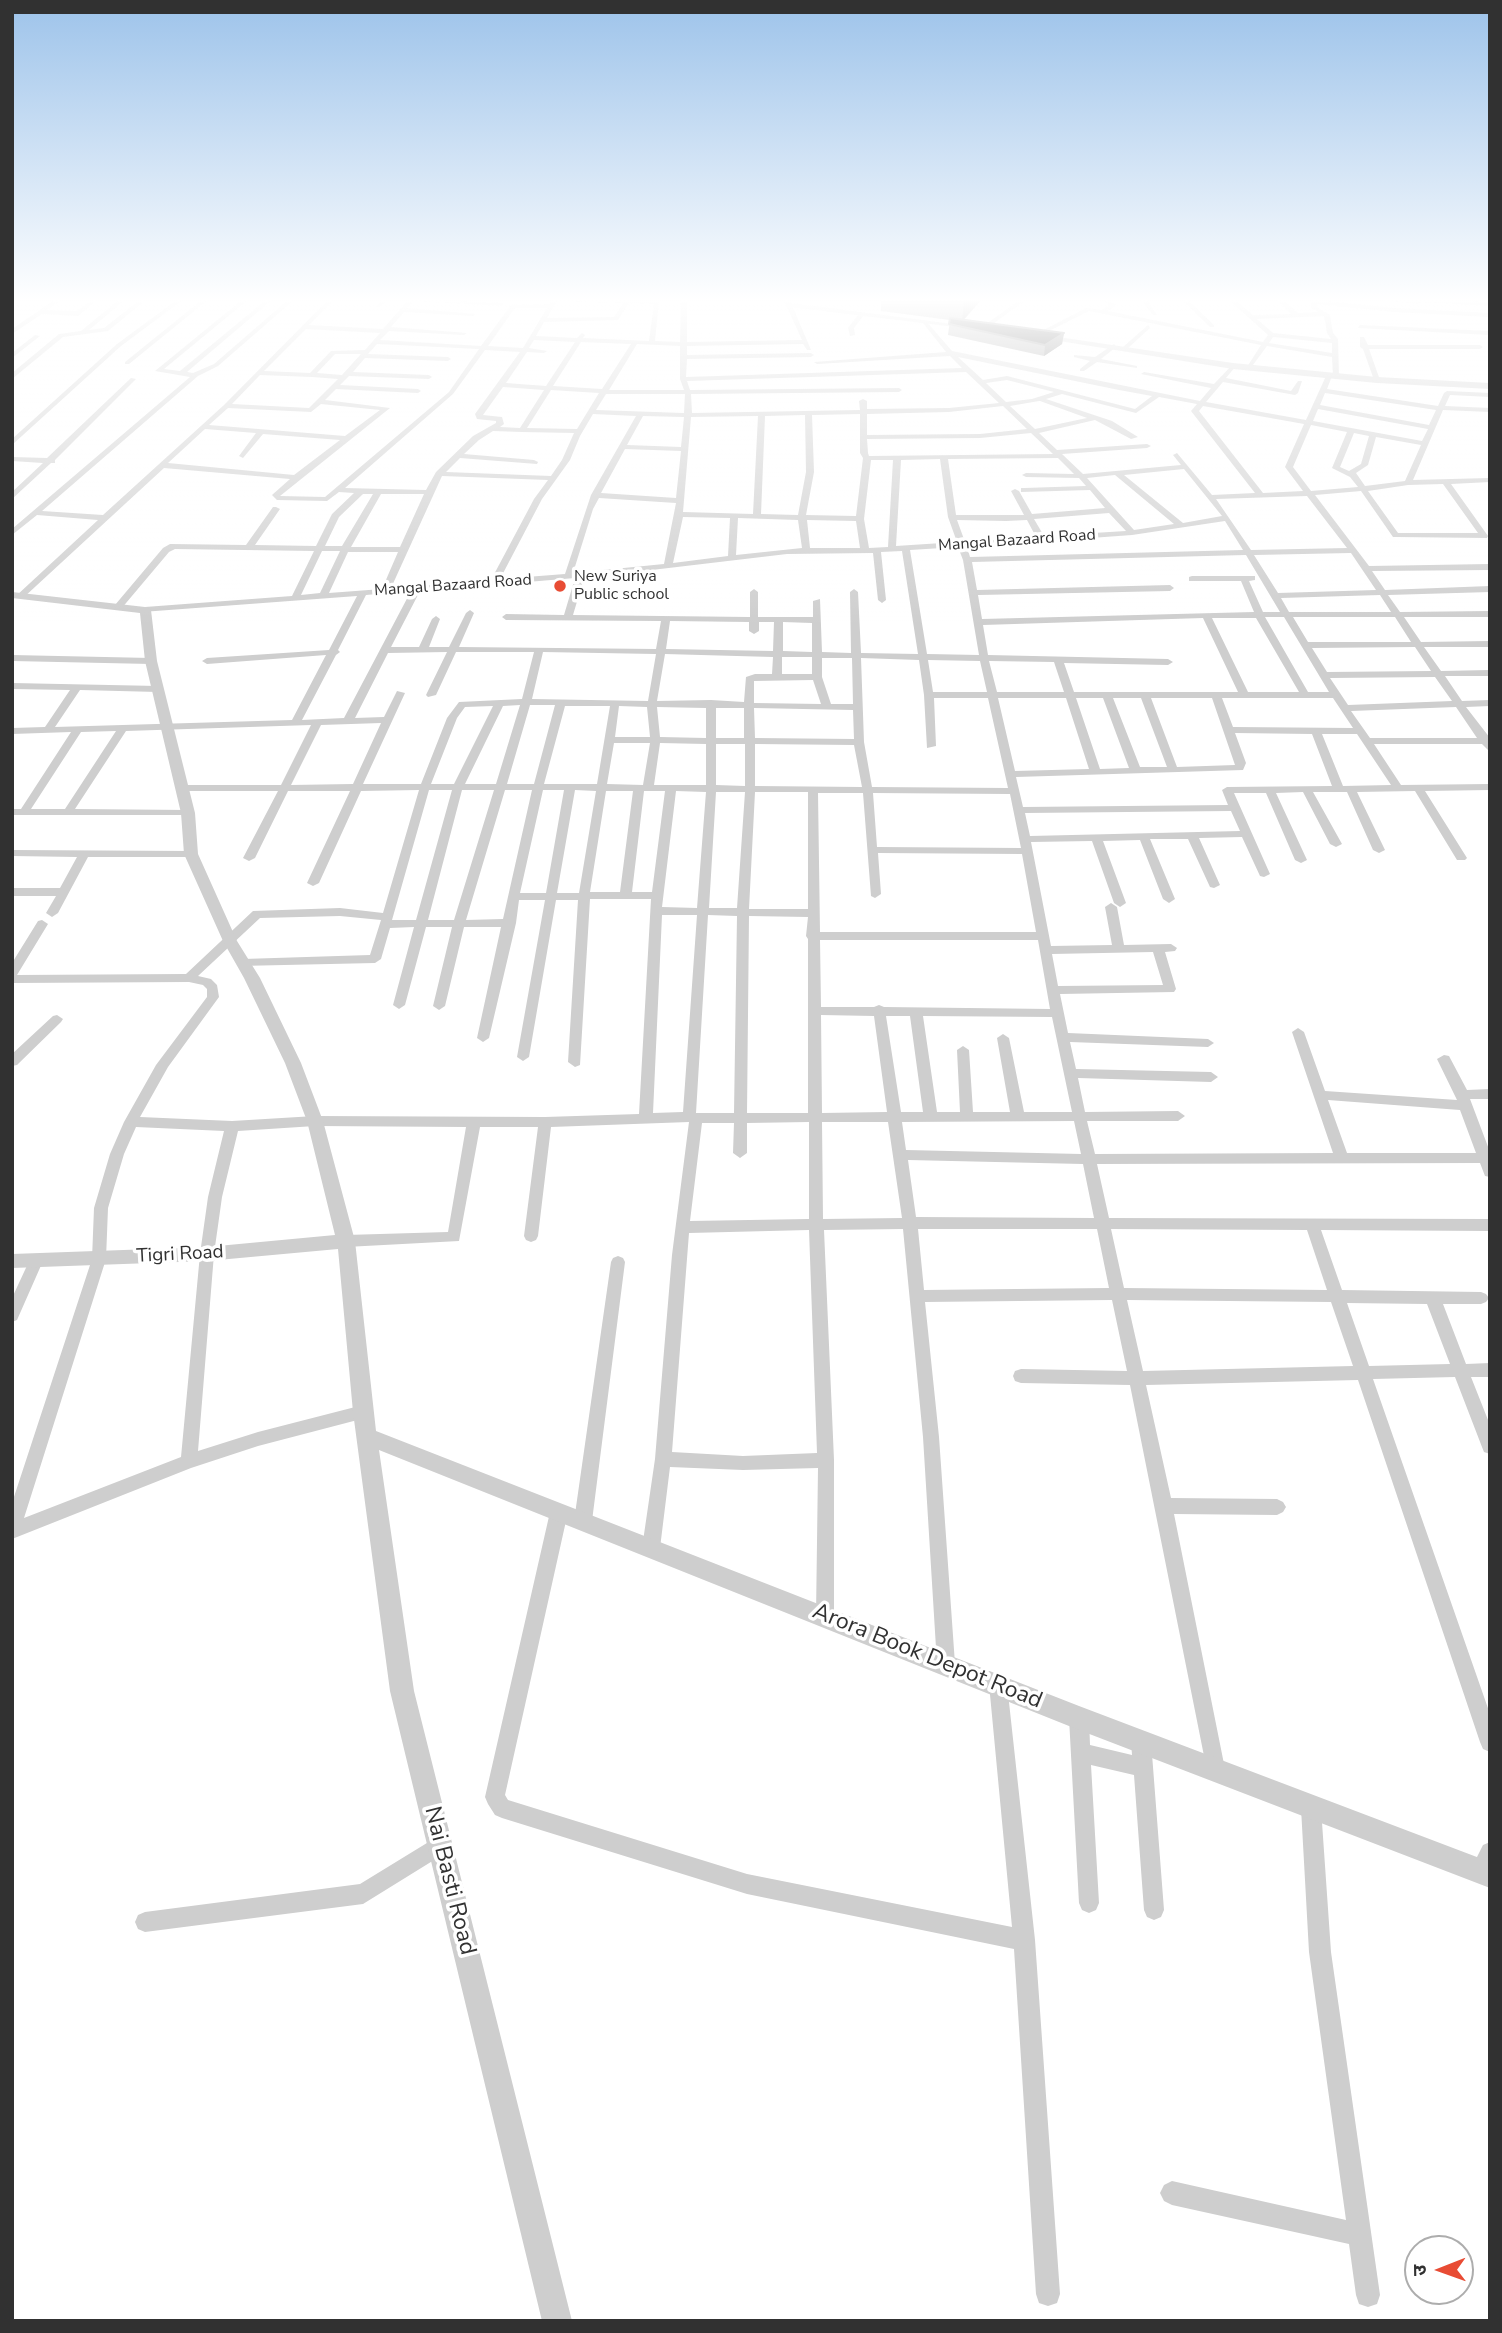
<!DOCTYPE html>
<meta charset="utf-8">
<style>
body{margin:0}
#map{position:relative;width:1502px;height:2333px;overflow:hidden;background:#fff;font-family:"Nunito Sans","Noto Sans Devanagari",sans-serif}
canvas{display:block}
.frame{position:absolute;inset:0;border:14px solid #313131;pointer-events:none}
.north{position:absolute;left:1404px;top:2235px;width:70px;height:70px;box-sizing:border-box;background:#fff;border:2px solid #adadad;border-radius:50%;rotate:269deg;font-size:19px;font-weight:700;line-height:28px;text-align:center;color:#313131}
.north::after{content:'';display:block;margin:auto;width:24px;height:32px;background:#e84c34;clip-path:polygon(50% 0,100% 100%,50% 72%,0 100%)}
</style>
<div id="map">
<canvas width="1502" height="2333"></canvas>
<div class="frame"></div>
<div class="north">उ</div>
</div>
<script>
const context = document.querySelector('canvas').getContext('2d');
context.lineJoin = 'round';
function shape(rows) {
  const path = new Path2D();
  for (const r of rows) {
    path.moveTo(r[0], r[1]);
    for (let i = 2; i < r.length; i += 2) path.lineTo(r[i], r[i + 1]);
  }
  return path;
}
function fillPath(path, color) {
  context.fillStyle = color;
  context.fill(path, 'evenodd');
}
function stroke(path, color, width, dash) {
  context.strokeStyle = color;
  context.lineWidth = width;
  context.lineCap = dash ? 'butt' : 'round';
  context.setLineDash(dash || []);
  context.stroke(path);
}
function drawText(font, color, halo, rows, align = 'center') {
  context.font = font + ' "Nunito Sans",sans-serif';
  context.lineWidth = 7;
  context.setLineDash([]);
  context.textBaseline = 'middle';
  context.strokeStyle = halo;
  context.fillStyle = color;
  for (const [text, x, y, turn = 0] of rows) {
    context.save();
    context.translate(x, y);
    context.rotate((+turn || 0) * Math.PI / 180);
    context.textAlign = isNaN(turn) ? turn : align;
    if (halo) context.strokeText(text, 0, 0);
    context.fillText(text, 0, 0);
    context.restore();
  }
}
const minor = shape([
 [12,299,17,299,12,302,12,299],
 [56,299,62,299,47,310,77,311,93,299,99,299,78,316,42,314,12,334,12,329,56,299],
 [120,299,126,299,89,330,104,328,141,299,147,299,108,331,63,337,12,379,12,373,59,334,81,331,120,299],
 [178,299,184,299,121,346,12,445,12,439,117,344,178,299],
 [203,299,209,299,129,364,125,364,125,362,203,299],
 [243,299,249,299,164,369,180,371,267,299,273,299,187,372,193,373,214,364,289,299,294,300,218,366,198,376,42,511,103,515,224,405,329,299,335,299,309,325,383,329,409,299,504,303,502,306,414,301,407,308,476,314,473,316,404,312,391,327,467,333,464,335,389,331,380,340,481,346,511,305,549,304,552,299,659,301,655,341,680,342,681,299,687,299,687,342,802,340,786,305,789,303,792,305,811,350,807,350,803,344,687,346,687,355,811,353,814,355,811,357,687,359,686,377,962,368,950,356,817,364,814,362,946,352,923,323,926,321,952,351,1200,401,1211,388,1141,374,1144,372,1214,384,1233,364,1236,366,1226,378,1291,391,1298,381,1302,381,1298,393,1295,395,1223,382,1206,402,1306,420,1326,376,1329,374,1332,376,1327,389,1438,406,1444,393,1447,391,1490,393,1490,397,1450,395,1445,406,1490,408,1490,412,1443,410,1413,480,1490,478,1490,482,1451,484,1488,536,1487,538,1396,537,1393,537,1361,491,1315,495,1369,566,1490,564,1490,570,1372,571,1385,590,1490,586,1490,592,1388,595,1400,612,1490,611,1490,617,1404,617,1421,642,1490,641,1490,647,1424,647,1441,671,1490,670,1490,676,1445,676,1462,701,1490,700,1490,706,1466,707,1490,738,1490,752,1482,744,1374,744,1401,785,1490,784,1490,790,1425,791,1467,858,1465,860,1457,860,1415,791,1357,792,1385,850,1379,853,1373,850,1347,792,1313,792,1342,844,1336,847,1330,844,1303,792,1276,793,1307,860,1301,863,1295,860,1266,793,1234,793,1270,874,1264,877,1260,876,1242,837,1199,838,1220,885,1214,888,1210,887,1188,839,1150,839,1175,899,1169,903,1163,899,1140,840,1103,841,1126,903,1120,907,1114,903,1092,841,1031,842,1051,946,1112,945,1105,907,1111,903,1117,907,1124,945,1171,944,1177,948,1175,951,1165,952,1176,989,1174,992,1060,994,1068,1033,1208,1039,1214,1043,1208,1047,1070,1042,1076,1069,1211,1072,1218,1077,1211,1082,1078,1078,1085,1112,1178,1111,1185,1116,1178,1121,1087,1121,1095,1154,1333,1153,1292,1032,1298,1028,1304,1032,1325,1091,1457,1100,1437,1059,1444,1055,1449,1056,1467,1090,1490,1089,1490,1099,1470,1099,1490,1152,1490,1177,1485,1176,1480,1163,1097,1164,1109,1218,1490,1219,1490,1231,1321,1230,1342,1290,1481,1292,1486,1294,1489,1298,1486,1302,1481,1304,1443,1304,1466,1364,1490,1363,1490,1377,1471,1377,1490,1425,1490,1454,1484,1452,1482,1447,1455,1377,1373,1379,1490,1714,1490,1752,1483,1749,1480,1742,1358,1380,1146,1385,1171,1498,1277,1499,1283,1502,1286,1507,1283,1512,1277,1515,1174,1514,1225,1769,1222,1776,1215,1779,1208,1776,1130,1385,1021,1383,1015,1381,1013,1376,1015,1371,1021,1369,1127,1371,1112,1300,925,1302,939,1437,955,1664,953,1670,946,1673,939,1670,937,1664,923,1437,903,1229,824,1230,834,1460,834,1616,831,1622,825,1625,819,1622,816,1616,818,1468,743,1470,670,1467,660,1548,657,1554,651,1556,645,1554,642,1548,655,1459,672,1255,689,1122,551,1127,538,1236,536,1240,531,1242,526,1240,524,1236,538,1127,480,1127,459,1241,346,1247,341,1245,339,1241,341,1237,346,1235,448,1232,466,1127,315,1126,238,1131,222,1197,214,1254,198,1451,258,1432,363,1405,369,1407,371,1412,369,1417,258,1446,191,1468,12,1539,12,1503,92,1259,94,1208,110,1154,124,1122,156,1065,207,997,207,989,203,985,189,982,12,983,12,963,38,921,42,920,48,924,17,975,186,974,253,911,340,908,383,913,419,790,361,791,319,883,313,886,307,883,350,791,288,791,255,858,249,861,243,858,278,791,182,791,177,788,182,785,281,785,311,725,126,731,75,809,188,810,193,813,192,815,12,815,12,809,21,809,71,732,12,734,12,728,45,727,70,690,12,689,12,683,158,686,163,689,158,692,80,690,55,727,292,720,326,655,207,664,202,661,207,658,329,650,357,596,142,612,142,608,145,607,292,596,314,551,175,549,169,552,121,609,115,609,115,605,163,548,170,544,246,545,273,507,276,507,280,509,255,545,316,546,332,514,354,493,339,492,327,501,277,500,272,495,290,479,164,468,23,598,16,596,98,520,37,515,12,535,12,529,190,377,155,371,243,299],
 [557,301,623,303,614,317,547,318,557,301],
 [629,303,654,304,649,341,583,338,585,335,582,333,577,338,536,336,544,322,618,320,629,303],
 [515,308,547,308,523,348,488,346,515,308],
 [306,329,380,333,365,350,331,351,310,373,264,371,306,329],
 [534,340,575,342,546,386,506,383,527,352,544,353,547,351,529,348,534,340],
 [581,342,631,344,602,389,553,386,581,342],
 [377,344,479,349,449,392,325,497,280,496,390,408,325,400,336,389,418,393,421,391,418,389,340,385,349,376,429,379,432,377,429,375,353,372,365,358,448,361,451,359,448,357,368,354,377,344],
 [637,344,680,346,680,379,684,390,609,390,637,344],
 [485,350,520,352,475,414,477,419,496,421,496,423,473,436,436,472,426,490,345,488,453,394,485,350],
 [335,354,361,354,342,375,317,373,335,354],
 [958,357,1119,390,1152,396,1135,409,1007,376,983,380,958,357],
 [966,372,999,403,949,408,867,409,867,401,863,399,859,401,860,410,692,413,691,394,899,392,902,390,899,388,690,390,687,381,966,372],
 [260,375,312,377,338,379,309,408,232,404,260,375],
 [1007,380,1054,392,1032,399,1006,402,986,383,1007,380],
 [503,387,544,390,520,428,500,427,504,424,502,417,483,415,503,387],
 [551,390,599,393,577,429,527,428,551,390],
 [1325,393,1436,410,1429,425,1320,405,1325,393],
 [606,394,685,394,684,413,596,410,606,394],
 [1062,394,1136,413,1159,397,1197,404,1191,411,1255,493,1212,495,1177,453,1173,455,1181,465,1083,474,1062,454,1147,448,1151,446,1147,444,1057,450,1039,433,1095,420,1131,439,1138,437,1112,421,1046,399,1062,394],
 [1039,401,1040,401,1087,418,1035,429,1010,406,1039,401],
 [321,404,380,410,345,436,209,425,228,408,311,412,321,404],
 [1003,406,1027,429,980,434,867,435,867,414,949,412,1003,406],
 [1203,406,1304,424,1285,467,1303,491,1263,493,1199,411,1203,406],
 [1318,409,1428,429,1422,441,1313,421,1318,409],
 [593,414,636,416,591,495,565,574,500,579,542,499,570,460,580,436,593,414],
 [860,414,860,453,863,458,856,516,806,515,814,472,812,415,860,414],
 [805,415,806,472,798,515,761,514,765,416,805,415],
 [643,416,684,417,681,447,627,445,643,416],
 [758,416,753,514,683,512,691,417,758,416],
 [1311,425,1347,432,1332,468,1350,477,1358,487,1311,491,1293,467,1311,425],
 [205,429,256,433,239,456,243,458,263,434,340,440,294,475,168,463,205,429],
 [493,431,522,432,574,433,562,460,551,476,446,472,460,458,537,464,538,462,534,460,464,454,479,440,493,431],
 [1031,433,1053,454,869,456,868,453,867,439,980,438,1031,433],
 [1354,433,1369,436,1361,464,1349,471,1340,467,1354,433],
 [1376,437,1421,445,1405,481,1365,486,1356,473,1368,465,1376,437],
 [625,449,681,451,676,498,601,493,625,449],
 [1058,458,1074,474,1026,473,1022,475,1026,477,1079,478,1086,486,1024,488,1021,488,1021,492,1090,490,1105,508,1032,514,1019,491,1015,489,1011,491,1024,515,956,515,948,459,1058,458],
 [940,459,948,517,957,542,896,546,901,460,940,459],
 [871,460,893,460,888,547,869,548,864,519,871,460],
 [1184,469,1222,516,1183,523,1124,475,1184,469],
 [1115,475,1174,524,1134,530,1087,478,1115,475],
 [442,476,548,480,534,499,491,580,391,588,442,476],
 [1443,484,1478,533,1398,533,1368,491,1408,485,1443,484],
 [363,494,373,494,342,546,325,546,339,517,363,494],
 [381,494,424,494,400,547,351,547,381,494],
 [1307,496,1347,548,1251,550,1216,499,1307,496],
 [599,498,676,503,664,564,573,573,593,509,599,498],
 [1109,513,1126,531,1044,536,1034,519,1109,513],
 [683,517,730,518,728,556,673,563,683,517],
 [738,518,798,520,802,548,736,555,738,518],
 [807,520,856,521,860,548,810,548,807,520],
 [957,520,1006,521,1027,520,1036,537,965,542,957,520],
 [1225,521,1243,550,970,557,967,547,1132,535,1225,521],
 [958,547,963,560,979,655,927,654,910,550,958,547],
 [322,551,340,551,320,593,301,595,322,551],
 [902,551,918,654,861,653,858,592,854,589,850,592,851,653,822,652,820,599,813,601,813,617,758,617,758,592,754,589,750,592,750,617,573,615,584,578,787,554,873,553,878,600,882,603,886,600,881,552,902,551],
 [348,552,398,552,382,589,329,593,348,552],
 [1351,553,1376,590,1278,593,1254,555,1351,553],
 [1246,555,1280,612,1263,612,1249,581,1255,580,1255,576,1192,576,1189,577,1189,581,1241,581,1254,612,982,619,978,595,1170,591,1174,588,1170,585,977,590,972,562,1246,555],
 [575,578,564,615,506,614,502,617,506,620,661,621,656,649,459,647,474,613,470,610,466,613,449,647,429,647,440,619,436,616,432,619,419,647,391,647,420,591,575,578],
 [411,591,344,718,302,720,336,655,340,652,338,650,366,595,411,591],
 [1380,595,1391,612,1289,612,1281,598,1380,595],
 [1265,617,1284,617,1329,692,1308,692,1265,617],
 [1293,617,1395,617,1411,642,1308,642,1293,617],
 [1203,618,1238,692,1074,692,1064,663,1168,665,1173,662,1168,659,988,655,983,625,1203,618],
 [1212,618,1256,618,1299,692,1248,692,1212,618],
 [670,621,749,622,749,631,754,634,759,631,759,622,774,622,773,651,666,649,670,621],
 [783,622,812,623,812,652,783,651,783,622],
 [1415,647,1431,671,1327,672,1312,648,1415,647],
 [447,652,426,695,428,697,436,695,456,652,534,652,522,699,459,702,447,718,421,784,363,784,405,693,397,691,384,717,355,718,388,653,447,652],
 [543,652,656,654,648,701,532,699,543,652],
 [665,654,773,657,772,674,755,674,746,677,744,702,711,700,657,701,665,654],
 [782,657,812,657,812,674,782,674,782,657],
 [822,658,852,658,853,704,831,704,822,677,822,658],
 [861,658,919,660,924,695,927,748,936,746,934,698,988,698,1008,788,872,787,864,742,861,658],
 [928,660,980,661,987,692,933,692,928,660],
 [989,661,1054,662,1064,692,997,692,989,661],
 [1435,677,1452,701,1348,705,1330,678,1435,677],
 [813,680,821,704,754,703,754,681,813,680],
 [998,698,1066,698,1089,769,1015,771,998,698],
 [1076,698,1103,698,1129,768,1100,769,1076,698],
 [1113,698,1141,698,1167,767,1140,767,1113,698],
 [1151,698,1212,698,1235,765,1177,767,1151,698],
 [1222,698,1333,698,1353,728,1233,727,1222,698],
 [520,705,496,784,465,784,503,706,520,705],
 [530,705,555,705,534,784,507,784,530,705],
 [493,706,454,784,431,784,457,718,465,707,493,706],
 [565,706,610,706,597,784,544,784,565,706],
 [619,706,647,707,650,737,615,737,619,706],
 [657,707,706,708,706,738,660,737,657,707],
 [1456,707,1477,738,1370,738,1351,711,1456,707],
 [716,708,744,708,744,738,716,738,716,708],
 [754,708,853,710,854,739,755,738,754,708],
 [381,723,353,784,291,785,321,725,381,723],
 [116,731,65,809,31,809,81,732,116,731],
 [1235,733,1312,734,1332,786,1227,787,1222,790,1228,805,1023,807,1016,777,1243,770,1246,763,1235,733],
 [1322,734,1357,734,1391,785,1343,786,1322,734],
 [614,743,650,743,643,785,607,784,614,743],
 [660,743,706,744,706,785,654,785,660,743],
 [716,744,745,744,745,786,716,785,716,744],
 [755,744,854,745,862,787,755,786,755,744],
 [429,790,452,790,416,920,392,920,429,790],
 [462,790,494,790,454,920,428,920,462,790],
 [505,790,532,790,503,919,466,920,505,790],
 [543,790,564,790,546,893,520,893,543,790],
 [575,790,596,791,579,893,557,893,575,790],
 [606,791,633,791,620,892,590,892,606,791],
 [644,791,665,791,652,892,632,892,644,791],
 [676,791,706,792,697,908,662,907,676,791],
 [716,792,745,792,737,908,709,908,716,792],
 [755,792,808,792,808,909,749,909,755,792],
 [818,793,863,793,871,896,875,898,881,894,878,853,1022,854,1036,932,820,932,818,793],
 [873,793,1010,794,1021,848,877,847,873,793],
 [1231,811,1240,831,1030,836,1025,813,1231,811],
 [590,899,651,899,639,1114,545,1117,315,1116,232,1121,140,1117,168,1067,219,997,217,985,211,979,198,976,260,918,340,916,381,920,370,955,243,959,239,960,237,963,239,966,375,963,381,959,390,928,414,927,393,1005,399,1009,405,1005,426,927,452,927,433,1006,439,1010,445,1006,464,927,501,927,477,1038,483,1042,489,1038,516,923,519,900,545,900,517,1057,523,1061,529,1057,556,900,578,900,568,1062,575,1067,580,1065,590,899],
 [662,915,697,915,683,1112,653,1113,662,915],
 [708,915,737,916,734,1113,696,1113,708,915],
 [749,916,808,917,806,936,808,939,808,1113,747,1113,749,916],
 [820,940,1038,940,1050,1009,884,1007,879,1005,874,1007,821,1007,820,940],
 [1153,952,1163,985,1058,986,1052,954,1153,952],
 [821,1015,874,1016,887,1112,822,1113,821,1015],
 [886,1016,910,1016,923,1112,901,1112,886,1016],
 [923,1016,1052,1017,1072,1112,1024,1112,1009,1038,1003,1034,997,1038,1010,1112,973,1112,969,1050,963,1046,957,1050,960,1112,937,1112,923,1016],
 [1328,1100,1460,1110,1476,1153,1347,1153,1328,1100],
 [1074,1121,1081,1154,906,1150,902,1122,1074,1121],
 [809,1122,809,1219,690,1221,702,1123,734,1123,733,1153,740,1158,747,1153,747,1123,809,1122],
 [822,1122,888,1122,902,1218,823,1219,822,1122],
 [136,1127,224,1131,208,1197,200,1254,181,1457,24,1518,106,1259,108,1208,124,1154,136,1127],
 [908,1160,1083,1164,1094,1218,916,1217,908,1160],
 [918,1229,1097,1229,1109,1288,924,1290,918,1229],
 [1111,1229,1307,1230,1327,1290,1124,1288,1111,1229],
 [809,1230,817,1453,743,1456,672,1452,689,1233,809,1230],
 [1127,1300,1331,1302,1353,1366,1143,1371,1127,1300],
 [1347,1303,1427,1304,1450,1364,1369,1366,1347,1303],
 [382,299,388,299,380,307,376,307,382,299],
 [1021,299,1027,299,986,329,982,329,982,327,1021,299],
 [1102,299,1108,299,1116,305,1108,311,1263,342,1268,335,1228,299,1234,299,1253,315,1291,314,1276,299,1282,299,1298,313,1318,312,1311,308,1311,299,1317,299,1317,300,1394,308,1490,313,1490,317,1394,312,1317,304,1317,307,1330,315,1333,333,1338,339,1339,376,1336,378,1333,376,1332,357,1267,346,1250,369,1247,367,1261,345,1089,311,1039,336,1034,335,1086,308,1102,310,1109,305,1102,299],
 [1324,316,1327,333,1331,339,1273,333,1257,319,1324,316],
 [1273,337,1332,343,1332,353,1269,343,1273,337],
 [1140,299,1146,299,1157,315,1153,315,1140,299],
 [1181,299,1187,299,1214,325,1214,327,1210,327,1181,299],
 [1372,299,1427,299,1490,302,1490,306,1421,302,1418,304,1372,299],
 [858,315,863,316,854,328,855,335,850,336,848,328,858,315],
 [1148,325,1150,328,1127,349,1123,349,1123,347,1148,325],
 [1360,325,1490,331,1490,335,1358,328,1360,325],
 [35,335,40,336,12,358,12,353,35,335],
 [1360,337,1364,337,1368,345,1480,345,1483,347,1480,349,1369,349,1380,380,1377,382,1374,380,1363,349,1360,347,1360,337],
 [1114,344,1116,347,1101,359,1137,366,1137,368,1097,362,1084,371,1080,371,1080,369,1090,361,1074,357,1074,355,1095,357,1114,344],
 [131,378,136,379,55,460,55,463,51,463,12,499,12,492,43,463,12,461,12,457,47,458,131,378],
 [12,655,151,658,156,661,151,664,12,661,12,655],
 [12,850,191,851,197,854,191,857,88,857,58,913,52,917,46,913,56,896,12,896,12,888,60,888,77,857,12,856,12,850],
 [57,1015,63,1019,61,1022,17,1065,12,1066,12,1054,53,1016,57,1015],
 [36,1255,41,1257,43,1261,17,1320,12,1322,12,1298,31,1257,36,1255],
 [618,1256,623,1258,625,1262,592,1521,589,1527,583,1529,577,1527,574,1521,611,1262,613,1258,618,1256],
 [559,1504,565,1506,568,1512,505,1795,508,1800,747,1874,1012,1927,989,1684,991,1677,998,1675,1005,1677,1007,1684,1035,1940,1060,2294,1057,2303,1048,2306,1039,2303,1036,2294,1014,1949,747,1894,502,1818,495,1815,488,1804,485,1797,550,1512,553,1506,559,1504],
 [1079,1708,1086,1711,1089,1718,1090,1745,1132,1755,1131,1741,1134,1734,1141,1731,1148,1734,1151,1741,1164,1910,1161,1917,1154,1920,1147,1917,1144,1910,1134,1775,1091,1765,1099,1903,1096,1910,1089,1913,1082,1910,1079,1903,1069,1718,1072,1711,1079,1708],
 [1311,1798,1318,1801,1321,1808,1331,1952,1380,2295,1377,2304,1368,2307,1359,2304,1356,2295,1349,2244,1172,2205,1164,2201,1160,2193,1164,2185,1172,2181,1346,2220,1309,1952,1301,1808,1304,1801,1311,1798],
 [440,1835,447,1838,450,1845,447,1852,363,1904,145,1932,138,1929,135,1922,138,1915,145,1912,360,1884,440,1835],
 [1490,1842,1490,1873,1487,1878,1480,1881,1473,1878,1470,1871,1483,1845,1490,1842]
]);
const tertiary = shape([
 [781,299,789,299,791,303,976,327,972,329,789,307,781,299],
 [1038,334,1233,363,1377,377,1490,383,1490,389,1377,383,1233,369,1041,338,1038,334],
 [12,592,145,607,151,610,157,661,195,813,198,854,237,941,260,978,301,1063,323,1121,355,1241,376,1431,1079,1706,1490,1862,1490,1888,1079,1730,379,1450,414,1691,572,2321,542,2321,390,1691,353,1412,338,1249,207,1261,12,1268,12,1254,207,1247,335,1235,307,1121,285,1063,244,978,223,941,184,854,181,813,145,661,140,613,12,598,12,592]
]);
const wall = shape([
 [881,299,982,299,964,320,1064,333,1062,344,1044,356,948,335,950,320,881,311]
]);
const shadedWall = shape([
 [966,299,982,299,962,321,964,300],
 [1064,333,1062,344,1044,356,1045,345]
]);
const building = shape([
 [950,318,1064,333,1045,345,949,324,950,318]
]);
const markers = [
 [560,586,7,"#e84c34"]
];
const farStreetnames = [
 ["Mangal Bazaard Road",1017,541,-4],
 ["Mangal Bazaard Road",453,586,-4]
];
const farPoinames = [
 ["New Suriya",574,577],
 ["Public school",574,595]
];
const streetNames = [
 ["Tigri Road",180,1255,-3]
];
const nearStreetnames = [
 ["Arora Book Depot Road",927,1657,22],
 ["Nai Basti Road",449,1881,76]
];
fillPath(minor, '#cecece');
fillPath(tertiary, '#cecece');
fillPath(wall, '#8c8c8c');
fillPath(shadedWall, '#5d5d5d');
fillPath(building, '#181818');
stroke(building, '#5d5d5d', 2);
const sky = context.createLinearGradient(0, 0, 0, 625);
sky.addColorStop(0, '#9dc3ea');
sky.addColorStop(0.48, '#fff');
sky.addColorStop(1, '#ffffff00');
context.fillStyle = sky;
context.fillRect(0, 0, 1502, 625);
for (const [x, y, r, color] of markers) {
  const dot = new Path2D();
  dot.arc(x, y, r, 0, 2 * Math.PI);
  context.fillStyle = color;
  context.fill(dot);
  stroke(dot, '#fff', 2.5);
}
drawText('16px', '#313131', '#fff', farStreetnames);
drawText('16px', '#313131', '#fff', farPoinames, 'left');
drawText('19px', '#313131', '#fff', streetNames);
drawText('23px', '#313131', '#fff', nearStreetnames);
</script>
